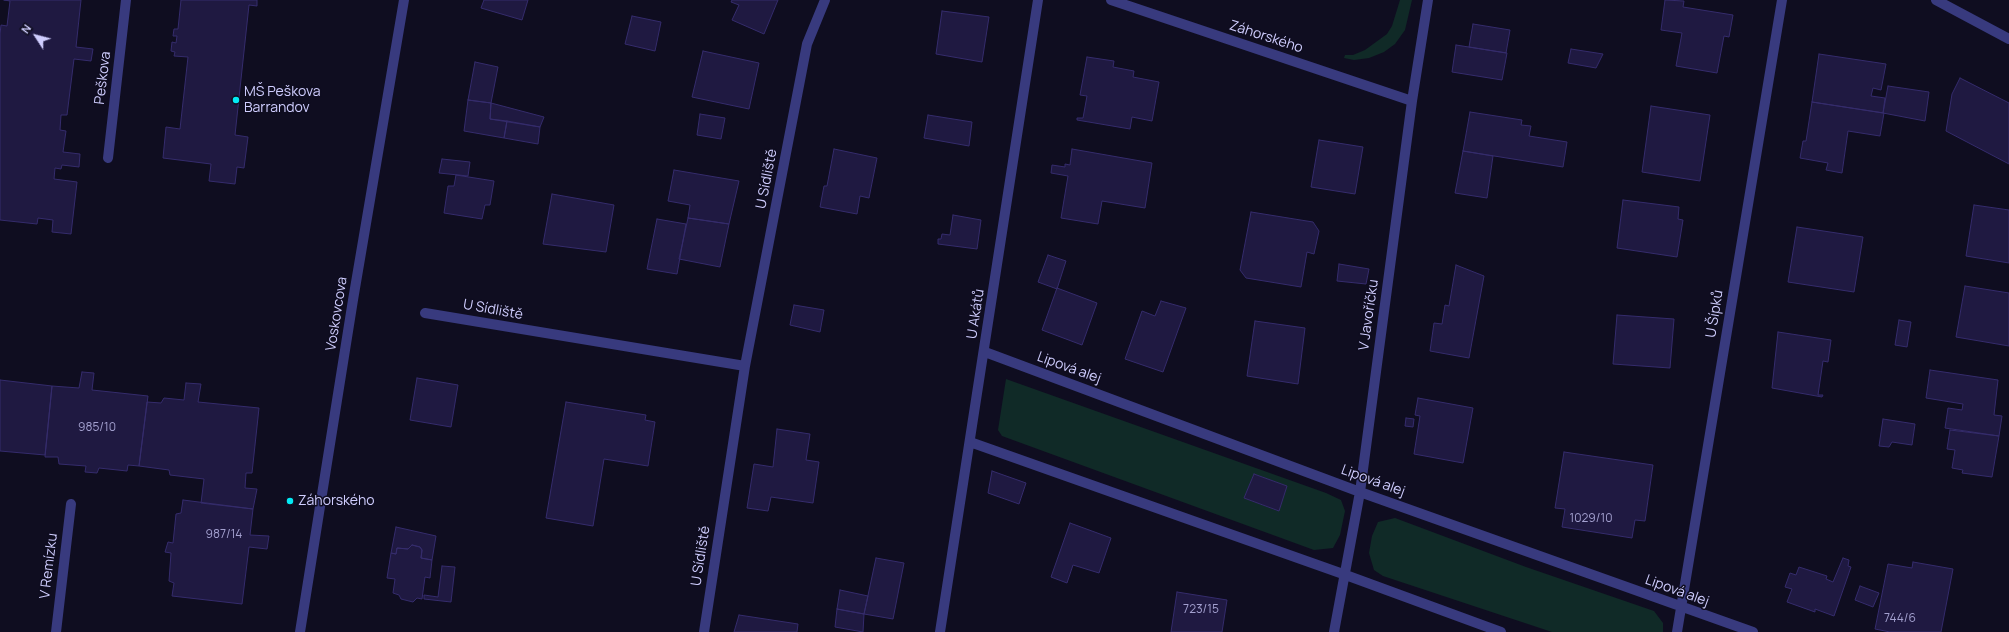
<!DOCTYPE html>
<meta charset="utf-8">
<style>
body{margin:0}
#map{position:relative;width:2009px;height:632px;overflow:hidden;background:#0f0d20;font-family:Manrope,sans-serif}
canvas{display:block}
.north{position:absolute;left:16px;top:16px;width:40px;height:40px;-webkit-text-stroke:3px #0f0d20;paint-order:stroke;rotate:306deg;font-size:11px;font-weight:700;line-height:16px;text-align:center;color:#cfcdfe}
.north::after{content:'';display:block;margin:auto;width:14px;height:18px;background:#cfcdfe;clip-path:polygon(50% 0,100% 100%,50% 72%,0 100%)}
</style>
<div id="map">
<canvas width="2009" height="632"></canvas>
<div class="north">N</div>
</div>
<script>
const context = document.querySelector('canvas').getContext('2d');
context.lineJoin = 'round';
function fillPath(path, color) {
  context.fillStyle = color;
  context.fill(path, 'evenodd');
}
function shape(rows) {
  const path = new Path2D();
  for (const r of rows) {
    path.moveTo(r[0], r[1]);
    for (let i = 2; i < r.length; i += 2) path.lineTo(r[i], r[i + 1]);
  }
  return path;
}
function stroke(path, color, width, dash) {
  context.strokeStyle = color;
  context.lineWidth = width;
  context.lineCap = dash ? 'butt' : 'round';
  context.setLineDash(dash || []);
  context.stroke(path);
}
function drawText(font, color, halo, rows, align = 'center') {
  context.font = font + ' Manrope,sans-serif';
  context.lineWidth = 3;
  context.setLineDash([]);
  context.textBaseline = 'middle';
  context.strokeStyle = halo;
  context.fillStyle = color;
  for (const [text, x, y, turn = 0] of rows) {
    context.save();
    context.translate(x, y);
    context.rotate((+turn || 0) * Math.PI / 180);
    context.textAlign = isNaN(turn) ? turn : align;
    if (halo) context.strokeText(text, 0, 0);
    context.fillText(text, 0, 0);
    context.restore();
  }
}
const green = shape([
 [1400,0,1412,0,1405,30,1395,44,1384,52,1369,58,1354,60,1344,58,1345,55,1353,55,1365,50,1387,34,1392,26],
 [1006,379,1326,493,1341,500,1345,511,1340,535,1333,548,1314,550,1002,436,998,430],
 [1254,474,1287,486,1278,511,1244,498],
 [1395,518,1526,567,1654,611,1663,623,1663,632,1552,632,1383,576,1374,570,1369,553,1372,536,1378,522]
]);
const building = shape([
 [4,0,81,0,76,47,93,49,91,61,74,59,67,115,61,115,60,130,66,131,63,152,80,154,79,167,62,165,61,169,55,168,54,179,77,182,71,234,52,232,53,220,38,218,37,224,0,220,0,34,1,25,7,26,10,1,4,0],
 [181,0,257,0,257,6,249,5,235,135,248,137,244,168,237,167,235,184,209,181,211,164,163,158,166,127,180,129,188,57,174,56,175,52,171,51,172,42,176,43,177,36,173,36,174,29,178,29,181,0],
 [484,0,528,0,522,20,481,8,484,0],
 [732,0,778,0,764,34,732,20,739,5,731,2,732,0],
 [1665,0,1684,1,1683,7,1733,15,1729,37,1724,36,1717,73,1676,66,1682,33,1661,30,1665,0],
 [942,11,989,17,982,62,936,54,942,11],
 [632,16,661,22,655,51,625,44,632,16],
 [1473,24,1510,30,1506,53,1469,47,1473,24],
 [1456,45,1507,53,1502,80,1452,72,1456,45],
 [1571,49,1603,54,1596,68,1568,63,1571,49],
 [703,51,759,63,749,109,692,97,703,51],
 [1819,54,1886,64,1881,90,1873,88,1871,96,1885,98,1883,113,1812,102,1819,54],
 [1087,57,1114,61,1113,67,1134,71,1133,77,1159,82,1152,121,1132,117,1130,129,1077,120,1077,118,1083,118,1087,96,1080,95,1087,57],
 [475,62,498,67,491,103,468,100,475,62],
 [1960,78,2009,103,2009,164,1946,131,1952,94,1960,78],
 [1888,86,1929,92,1925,121,1883,113,1888,86],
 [468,100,491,103,490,119,507,121,504,138,464,131,468,100],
 [1812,102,1884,113,1880,136,1848,131,1842,173,1826,170,1828,163,1800,158,1803,141,1806,141,1812,102],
 [491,103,544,117,540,127,490,119,491,103],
 [1651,106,1710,115,1700,181,1642,172,1651,106],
 [1470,112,1522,120,1521,125,1531,126,1529,136,1567,142,1563,167,1463,151,1470,112],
 [700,114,725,118,721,139,697,135,700,114],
 [928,115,972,122,969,146,924,138,928,115],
 [507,121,540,127,538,144,504,138,507,121],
 [1319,140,1363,147,1355,194,1311,187,1319,140],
 [834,149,877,158,869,198,860,196,857,214,820,207,824,186,827,186,834,149],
 [1072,149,1152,163,1145,208,1102,201,1098,224,1061,218,1068,176,1051,173,1052,165,1065,167,1065,164,1070,165,1072,149],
 [1463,151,1493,156,1487,198,1455,193,1463,151],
 [442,159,470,162,468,176,439,173,442,159],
 [674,170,739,181,729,224,688,218,690,205,668,201,674,170],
 [456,175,494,181,490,205,485,205,482,219,444,213,448,186,454,186,456,175],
 [552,194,614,205,606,252,543,244,552,194],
 [1623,200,1679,207,1678,219,1683,220,1677,257,1617,248,1623,200],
 [1974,205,2009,210,2009,263,1966,256,1974,205],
 [1251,212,1313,222,1319,231,1314,254,1307,252,1301,287,1246,278,1240,270,1251,212],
 [953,215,981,220,977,249,938,244,938,239,941,239,942,234,950,235,953,215],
 [688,218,729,224,720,267,679,259,688,218],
 [657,219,686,224,677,274,647,269,657,219],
 [1797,227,1863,237,1854,292,1788,282,1797,227],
 [1048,255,1066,261,1057,289,1038,282,1048,255],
 [1339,264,1369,269,1366,284,1337,281,1339,264],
 [1456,265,1484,276,1469,358,1430,351,1434,323,1442,324,1445,305,1449,306,1456,265],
 [1965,286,2009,293,2009,346,1956,337,1965,286],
 [1057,288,1097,303,1082,345,1042,330,1057,288],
 [1161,301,1186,308,1163,372,1125,359,1142,311,1155,316,1161,301],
 [794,305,824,310,820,332,790,325,794,305],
 [1617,315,1674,319,1670,368,1613,364,1617,315],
 [1899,320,1911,322,1907,347,1895,345,1899,320],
 [1255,321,1305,328,1298,384,1247,376,1255,321],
 [1778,332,1831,340,1828,362,1823,361,1818,395,1823,395,1822,397,1772,388,1778,332],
 [1930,370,1998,380,1994,415,2002,416,1999,436,1945,428,1948,408,1962,410,1963,404,1926,398,1930,370],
 [82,372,94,373,92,390,148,396,139,466,128,465,127,471,99,468,97,473,85,472,86,466,59,464,58,457,45,457,52,386,79,388,82,372],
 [417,378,458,385,451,427,410,420,417,378],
 [0,380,52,386,45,455,0,451,0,380],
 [186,383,201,384,198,402,259,408,252,473,246,473,245,488,257,489,253,509,201,503,204,479,170,475,169,470,139,466,147,402,161,403,164,398,184,400,186,383],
 [1418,398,1473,408,1463,463,1414,454,1420,416,1415,415,1418,398],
 [566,402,646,415,645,420,655,422,648,466,604,459,593,526,546,518,566,402],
 [1406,418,1414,419,1413,427,1405,426,1406,418],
 [1883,419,1915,424,1912,445,1892,442,1889,447,1879,446,1883,419],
 [777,429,810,434,806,460,819,462,813,503,771,497,768,511,747,508,754,464,773,467,777,429],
 [1950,430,1999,436,1992,477,1962,473,1963,470,1952,468,1955,450,1947,449,1950,430],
 [1564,452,1653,465,1645,521,1635,520,1632,538,1562,527,1565,509,1555,508,1564,452],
 [992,471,1026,483,1019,504,988,493,992,471],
 [1254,474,1287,486,1279,511,1244,498,1254,474],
 [183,500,253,509,250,535,269,536,267,549,249,547,242,604,172,596,174,583,169,581,171,553,165,552,168,542,173,543,176,514,181,513,183,500],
 [1070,523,1111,538,1099,573,1073,565,1067,583,1051,577,1070,523],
 [396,527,436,536,432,560,421,558,422,550,420,547,412,545,408,549,397,548,396,554,391,553,396,527],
 [412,545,420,547,422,550,421,558,432,560,430,578,425,577,422,599,417,598,413,602,401,599,399,595,393,593,395,579,387,578,391,553,396,554,397,548,408,549,412,545],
 [876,558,904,563,893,619,864,614,876,558],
 [1843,558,1849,560,1848,566,1851,567,1834,616,1815,609,1815,612,1787,602,1792,589,1785,587,1790,573,1796,575,1799,567,1827,576,1826,579,1833,582,1843,558],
 [1913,562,1953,569,1941,632,1890,632,1875,629,1888,564,1912,568,1913,562],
 [442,566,455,567,451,602,424,599,424,595,438,597,442,566],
 [1860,586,1879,593,1873,607,1855,600,1860,586],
 [840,590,868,596,864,614,837,609,840,590],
 [1177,592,1227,600,1222,632,1171,632,1177,592],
 [837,609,864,614,863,632,835,627,837,609],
 [739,615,798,624,797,632,734,632,739,615]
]);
const street = shape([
 [1111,0,1412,101],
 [1936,0,2009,39],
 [108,158,126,0],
 [425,313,745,366],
 [985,352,1360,492,1753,632],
 [970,442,1343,574,1501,632],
 [56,632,71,504],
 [300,632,353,300,404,0],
 [704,632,745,366,807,44,825,0],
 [940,632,1038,0],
 [1334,632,1360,492,1412,101,1428,0],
 [1677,632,1782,0]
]);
const markers = [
 [236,100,4,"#03eaf4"],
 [290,501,4,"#03eaf4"]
];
const numberNames = [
 ["985/10",97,428],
 ["1029/10",1591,519],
 ["987/14",224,535],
 ["723/15",1201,610],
 ["744/6",1900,619]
];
const streetNames = [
 ["Záhorského",1266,37,18],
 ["Peškova",103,78,-83],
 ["U Sídliště",767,179,-79],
 ["U Sídliště",493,310,10],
 ["Voskovcova",337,314,-81],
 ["U Akátů",976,314,-81],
 ["U Šípků",1715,314,-81],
 ["V Javoříčku",1369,315,-82],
 ["Lipová alej",1069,368,20],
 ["Lipová alej",1373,481,20],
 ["U Sídliště",701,556,-81],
 ["V Remízku",49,566,-83],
 ["Lipová alej",1677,591,20]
];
const poiNames = [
 ["MŠ Peškova",244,92],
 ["Barrandov",244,108],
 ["Záhorského",298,501]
];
fillPath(green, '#102a27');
fillPath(building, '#1f1941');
stroke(building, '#352c6c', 1);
stroke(street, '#383a7e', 10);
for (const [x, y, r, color] of markers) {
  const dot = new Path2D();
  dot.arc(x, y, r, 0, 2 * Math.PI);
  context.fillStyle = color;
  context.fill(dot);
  stroke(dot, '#0f0d20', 1.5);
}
drawText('12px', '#a3a0cf', null, numberNames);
drawText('14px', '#cfcdfe', '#0f0d20', streetNames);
drawText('14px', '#cfcdfe', '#0f0d20', poiNames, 'left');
</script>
